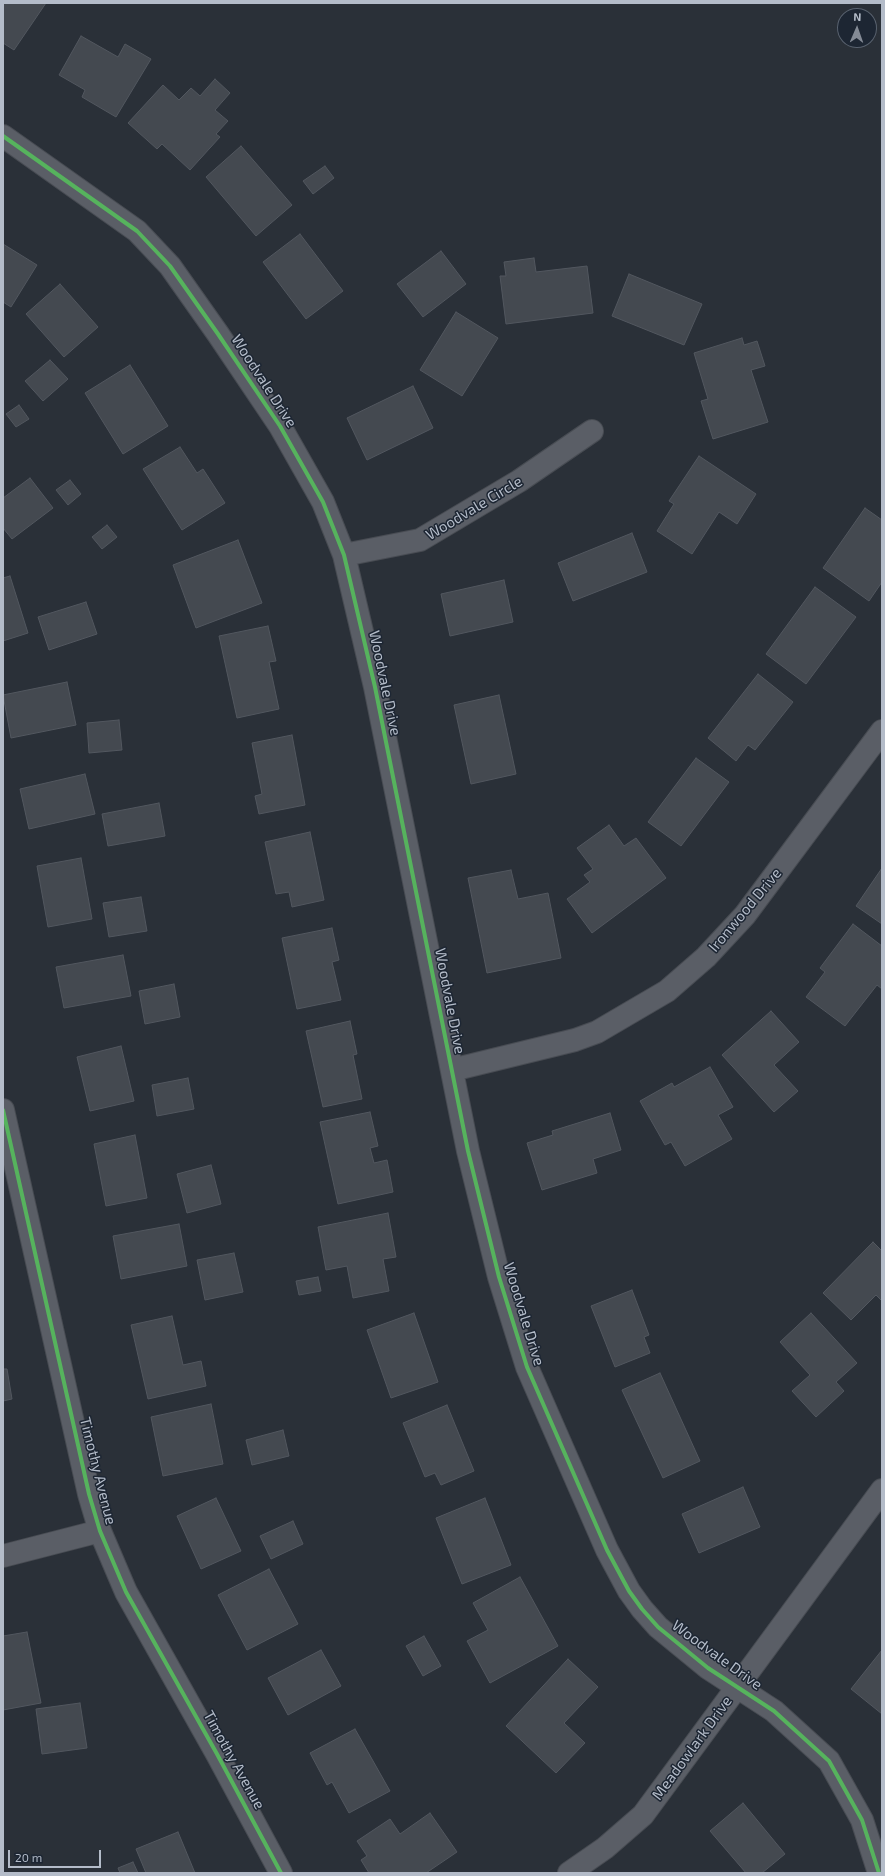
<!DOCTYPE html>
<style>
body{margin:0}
#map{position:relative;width:885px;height:1876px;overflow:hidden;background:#2a3038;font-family:"Exo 2",sans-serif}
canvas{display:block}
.frame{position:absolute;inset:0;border:4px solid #b4bcc9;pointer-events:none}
.north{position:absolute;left:837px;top:8px;width:40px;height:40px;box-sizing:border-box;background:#1d2633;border:1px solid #59626f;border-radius:50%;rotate:2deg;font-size:11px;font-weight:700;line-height:16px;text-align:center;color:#b4bcc9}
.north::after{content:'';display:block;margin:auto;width:14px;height:18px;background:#848b96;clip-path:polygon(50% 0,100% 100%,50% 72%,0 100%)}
.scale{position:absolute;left:8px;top:1850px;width:93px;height:18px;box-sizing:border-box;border:2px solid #b4bcc9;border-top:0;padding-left:5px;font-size:12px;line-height:14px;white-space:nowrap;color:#b4bcc9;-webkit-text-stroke:3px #1d2633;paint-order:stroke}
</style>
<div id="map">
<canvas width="885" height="1876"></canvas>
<div class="frame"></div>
<div class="north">N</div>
<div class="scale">20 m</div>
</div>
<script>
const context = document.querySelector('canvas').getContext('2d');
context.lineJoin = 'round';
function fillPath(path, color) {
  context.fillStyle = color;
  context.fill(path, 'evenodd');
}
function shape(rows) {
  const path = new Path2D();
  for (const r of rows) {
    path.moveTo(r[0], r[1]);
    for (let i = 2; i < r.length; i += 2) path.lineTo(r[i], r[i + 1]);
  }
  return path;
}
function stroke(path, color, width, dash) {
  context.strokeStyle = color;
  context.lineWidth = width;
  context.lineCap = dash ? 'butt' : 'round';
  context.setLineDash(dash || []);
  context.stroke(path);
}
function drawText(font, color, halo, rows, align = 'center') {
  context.font = font + ' "Exo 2",sans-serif';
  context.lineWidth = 3;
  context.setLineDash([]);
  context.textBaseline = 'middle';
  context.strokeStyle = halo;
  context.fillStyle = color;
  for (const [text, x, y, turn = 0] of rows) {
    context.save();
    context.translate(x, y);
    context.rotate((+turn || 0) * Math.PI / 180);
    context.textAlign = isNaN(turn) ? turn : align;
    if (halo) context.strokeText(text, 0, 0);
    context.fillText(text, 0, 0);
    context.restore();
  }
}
const building = shape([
 [3,3,46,3,14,50,3,43,3,3],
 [81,36,118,57,125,44,151,59,116,117,82,97,85,90,59,75,81,36],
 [215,79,230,93,215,110,228,121,216,134,220,137,190,170,162,144,157,149,128,123,163,85,179,100,191,88,200,96,215,79],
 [241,146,292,205,256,236,206,177,241,146],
 [325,166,334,178,313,194,303,181,325,166],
 [300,234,343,291,306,319,263,262,300,234],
 [3,244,37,265,11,307,3,302,3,244],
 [441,251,466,284,423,317,397,284,441,251],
 [534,258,536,272,587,266,593,313,506,324,500,276,506,276,504,262,534,258],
 [629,274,702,304,684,345,612,316,629,274],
 [60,284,98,327,64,357,26,314,60,284],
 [456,312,498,338,462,396,420,370,456,312],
 [742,338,744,345,757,341,765,366,751,370,768,422,713,439,701,401,708,399,694,353,742,338],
 [50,360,68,379,43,401,25,381,50,360],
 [130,365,168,426,123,454,85,393,130,365],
 [413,386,433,428,367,460,347,418,413,386],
 [19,405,29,419,16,427,6,414,19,405],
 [180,447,197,473,203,469,225,503,182,530,143,469,180,447],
 [699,456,756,494,737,524,719,512,692,554,657,531,674,504,669,501,699,456],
 [30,478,53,508,12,539,3,528,3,498,30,478],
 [70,480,81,494,68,505,56,490,70,480],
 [865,508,882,520,882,582,869,601,823,568,865,508],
 [107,525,117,537,102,549,92,537,107,525],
 [632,533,647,572,573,601,558,563,632,533],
 [238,540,262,603,196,628,173,565,238,540],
 [10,576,28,633,3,641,3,578,10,576],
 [504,580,513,622,450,636,441,594,504,580],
 [815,587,856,617,806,684,766,654,815,587],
 [86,602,97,634,49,650,38,617,86,602],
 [268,626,276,661,269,662,279,709,237,718,219,636,268,626],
 [758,674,793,702,755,750,748,745,736,761,708,738,758,674],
 [67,682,76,725,11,738,3,695,67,682],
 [499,695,516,774,471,784,454,705,499,695],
 [119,720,122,750,89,753,87,723,119,720],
 [292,735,305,805,259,814,255,796,262,794,252,743,292,735],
 [696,758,729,782,681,846,648,822,696,758],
 [85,774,95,814,29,829,20,789,85,774],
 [159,803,165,836,108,846,102,814,159,803],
 [609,825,624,846,636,838,666,878,592,933,567,899,590,882,584,875,593,869,577,848,609,825],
 [310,832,324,900,292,907,289,892,276,894,265,842,310,832],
 [81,858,92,919,48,927,37,866,81,858],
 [882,868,882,924,856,906,882,868],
 [511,870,518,899,548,893,561,958,487,973,468,878,511,870],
 [141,897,147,931,109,937,103,903,141,897],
 [853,924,882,946,882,989,877,985,845,1026,806,997,825,972,820,968,853,924],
 [332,928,339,960,332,962,341,1000,297,1009,282,938,332,928],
 [123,955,131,996,64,1008,56,967,123,955],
 [174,984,180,1017,145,1024,139,991,174,984],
 [771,1011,799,1042,774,1065,798,1091,774,1112,722,1055,771,1011],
 [350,1021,357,1054,353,1055,362,1099,323,1107,306,1031,350,1021],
 [121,1046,134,1101,90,1111,77,1057,121,1046],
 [710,1067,733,1107,718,1115,732,1139,685,1166,671,1142,665,1145,640,1101,672,1083,674,1087,710,1067],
 [188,1078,194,1109,157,1116,152,1085,188,1078],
 [370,1112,378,1146,370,1148,374,1163,387,1160,393,1192,338,1204,320,1122,370,1112],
 [610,1113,621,1150,593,1159,597,1173,542,1190,527,1143,553,1135,552,1131,610,1113],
 [135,1135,147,1198,106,1206,94,1144,135,1135],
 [211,1165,221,1204,187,1213,177,1174,211,1165],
 [388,1213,396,1257,383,1259,389,1291,353,1298,347,1266,326,1270,318,1227,388,1213],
 [179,1224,187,1266,121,1279,113,1236,179,1224],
 [873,1242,882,1251,882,1301,876,1295,851,1320,823,1293,873,1242],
 [234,1253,243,1292,205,1300,197,1260,234,1253],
 [318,1277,321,1291,299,1295,296,1281,318,1277],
 [632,1290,649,1335,644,1337,650,1353,615,1367,591,1306,632,1290],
 [414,1313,438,1382,391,1398,367,1330,414,1313],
 [811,1313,857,1363,836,1382,844,1391,816,1417,792,1391,810,1375,780,1342,811,1313],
 [172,1316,183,1365,201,1361,206,1386,148,1399,131,1325,172,1316],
 [3,1369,7,1369,12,1399,3,1401,3,1369],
 [660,1373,700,1461,663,1478,622,1390,660,1373],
 [211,1404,223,1464,163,1476,151,1417,211,1404],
 [447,1405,474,1471,441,1485,435,1473,425,1477,403,1423,447,1405],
 [283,1430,289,1456,252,1465,246,1440,283,1430],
 [743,1487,760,1527,699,1553,682,1514,743,1487],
 [216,1498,241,1551,201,1569,177,1516,216,1498],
 [485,1498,511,1565,462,1584,436,1518,485,1498],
 [293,1521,303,1544,271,1559,260,1536,293,1521],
 [269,1569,298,1624,247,1650,218,1595,269,1569],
 [520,1577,558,1646,490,1683,467,1641,488,1630,473,1603,520,1577],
 [27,1632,41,1703,3,1710,3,1636,27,1632],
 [424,1636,441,1666,423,1676,406,1646,424,1636],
 [321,1650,341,1686,288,1715,268,1678,321,1650],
 [882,1650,882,1714,851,1689,882,1650],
 [568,1659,598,1687,564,1723,585,1743,556,1773,506,1726,568,1659],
 [80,1703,87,1748,42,1754,36,1709,80,1703],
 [355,1729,390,1791,349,1813,332,1782,327,1785,310,1753,355,1729],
 [743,1803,785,1854,762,1873,746,1873,710,1831,743,1803],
 [430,1813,457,1852,426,1873,369,1873,361,1860,367,1856,357,1841,390,1819,400,1834,430,1813],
 [178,1832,195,1873,146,1873,136,1849,178,1832],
 [133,1862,138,1873,120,1873,118,1868,133,1862]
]);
const minor = shape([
 [3,136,137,231,170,266,218,334,280,426,323,502,344,555,375,687,468,1151,499,1277,527,1367,607,1550,629,1591,642,1609,658,1627,708,1668,774,1711,829,1761,862,1820,879,1873],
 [344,555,420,540,519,481,592,431],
 [452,1070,575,1040,597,1032,667,991,706,957,745,915,882,731],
 [3,1110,89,1494,100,1531,126,1592,217,1754,281,1873],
 [3,1556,100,1531],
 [569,1873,605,1848,643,1815,882,1490]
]);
const cycleway = shape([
 [3,136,137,231,170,266,218,334,280,426,323,502,344,555,375,687,468,1151,499,1277,527,1367,607,1550,629,1591,642,1609,658,1627,708,1668,774,1711,829,1761,862,1820,879,1873],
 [3,1110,89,1494,100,1531,126,1592,217,1754,281,1873]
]);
const streetNames = [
 ["Woodvale Drive",264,381,57],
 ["Woodvale Circle",474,508,-31],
 ["Woodvale Drive",385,683,78],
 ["Ironwood Drive",745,910,-50],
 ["Woodvale Drive",450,1001,79],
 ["Woodvale Drive",524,1314,73],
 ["Timothy Avenue",98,1471,76],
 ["Woodvale Drive",717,1655,36],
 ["Meadowlark Drive",692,1748,-54],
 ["Timothy Avenue",234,1760,61]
];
fillPath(building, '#444950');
stroke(building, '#52575f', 1);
stroke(minor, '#484c53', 24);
stroke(minor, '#5a5e66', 22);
stroke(cycleway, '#56b35d', 4);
drawText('15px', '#b4bcc9', '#1d2633', streetNames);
</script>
